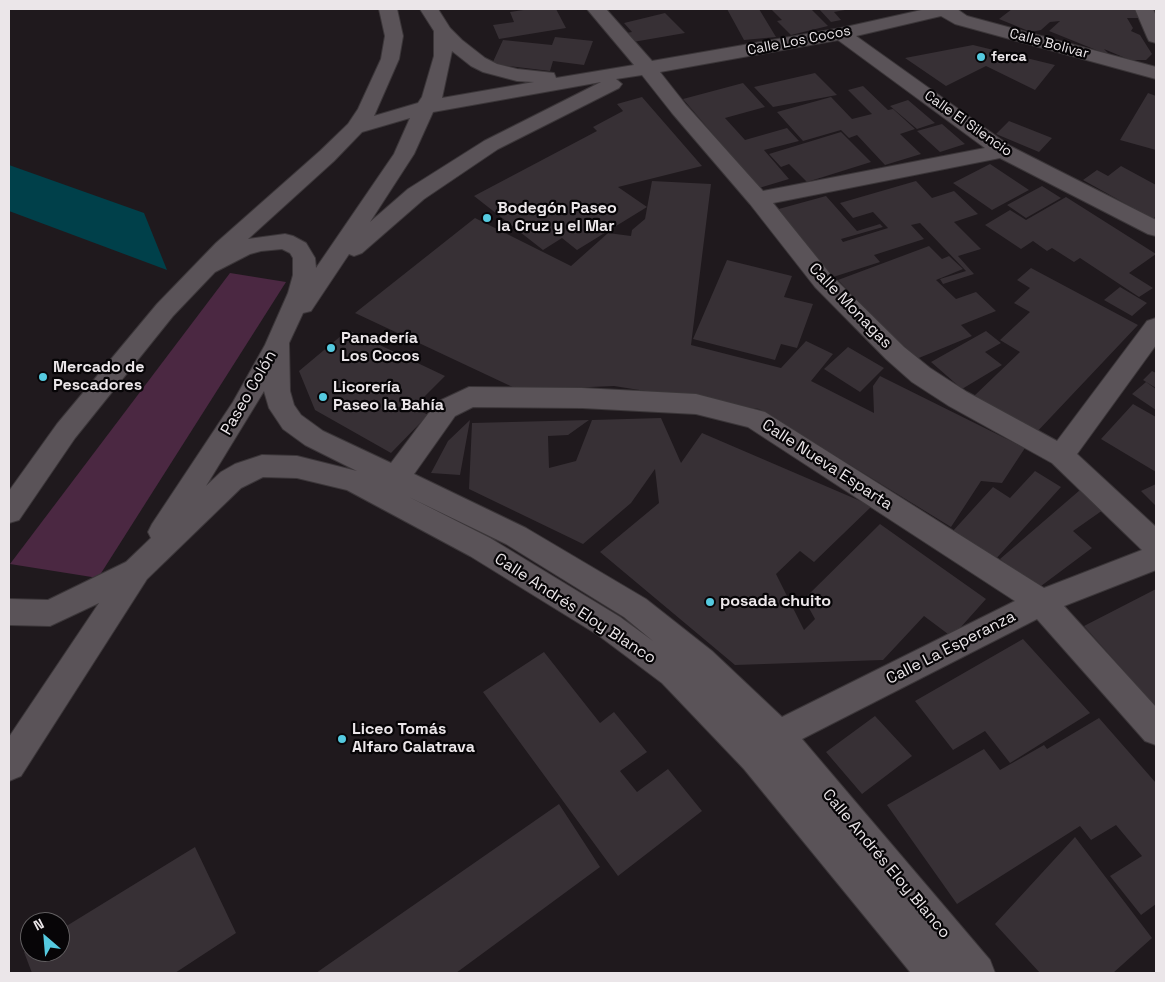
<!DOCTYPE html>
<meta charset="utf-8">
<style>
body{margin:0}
#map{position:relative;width:1165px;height:982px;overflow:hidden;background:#1f191d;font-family:"Space Grotesk",sans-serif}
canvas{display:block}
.frame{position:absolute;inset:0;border:10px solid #ebe6e9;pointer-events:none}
.north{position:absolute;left:20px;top:912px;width:50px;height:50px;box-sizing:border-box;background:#070507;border:1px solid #625f61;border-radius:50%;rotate:333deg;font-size:14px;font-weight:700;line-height:20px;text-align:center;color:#ebe6e9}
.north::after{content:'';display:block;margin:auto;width:18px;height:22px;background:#55cae0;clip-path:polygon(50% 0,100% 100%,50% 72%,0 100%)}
</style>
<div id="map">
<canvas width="1165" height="982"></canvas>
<div class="frame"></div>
<div class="north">N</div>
</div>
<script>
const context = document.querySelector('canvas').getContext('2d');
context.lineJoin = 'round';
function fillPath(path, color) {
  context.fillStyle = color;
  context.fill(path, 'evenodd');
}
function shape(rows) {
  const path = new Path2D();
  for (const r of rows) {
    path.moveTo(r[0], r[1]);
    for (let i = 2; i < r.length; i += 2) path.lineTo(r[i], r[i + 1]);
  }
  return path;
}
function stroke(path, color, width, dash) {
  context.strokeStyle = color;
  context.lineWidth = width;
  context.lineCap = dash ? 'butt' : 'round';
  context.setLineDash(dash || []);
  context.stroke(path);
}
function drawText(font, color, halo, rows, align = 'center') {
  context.font = font + ' "Space Grotesk",sans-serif';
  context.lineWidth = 4.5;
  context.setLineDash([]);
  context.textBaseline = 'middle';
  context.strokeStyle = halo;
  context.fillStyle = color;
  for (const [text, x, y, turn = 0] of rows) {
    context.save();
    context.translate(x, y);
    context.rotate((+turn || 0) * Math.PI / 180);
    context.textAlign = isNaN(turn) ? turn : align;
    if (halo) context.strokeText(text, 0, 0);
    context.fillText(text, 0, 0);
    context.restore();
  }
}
const green = shape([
 [230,273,286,282,98,578,10,564]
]);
const water = shape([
 [9,165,144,213,167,270,9,211]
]);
const building = shape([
 [530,9,556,9,566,28,499,39,493,25,514,22,510,12],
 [727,9,759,9,776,37,744,40],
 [771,9,811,9,828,26,791,35,777,21,782,20],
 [819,9,845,9,845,10,834,12,841,20,831,22],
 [1012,9,1139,9,1145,18,1127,18,1133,28,1131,31,1140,35,1152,54,1146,60,1130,60,1104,49,1111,56,1049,31,1060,21,1050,22,1041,30,1031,32,999,19],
 [665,13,685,33,633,42,626,33,632,32,624,23],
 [555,37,593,41,584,65,553,61,550,71,492,64,503,40,552,45],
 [973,45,1055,65,1035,90,986,66,946,86,905,58],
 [815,73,837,95,773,107,754,87],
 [743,83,765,107,725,118,745,140,787,128,799,141,764,150,789,179,759,188,683,99],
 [863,86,888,110,893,109,915,129,900,134,921,154,885,165,857,135,849,138,841,130,803,141,777,112,831,97,852,119,872,114,848,90],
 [1148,93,1156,96,1156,150,1120,140],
 [642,97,702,166,618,187,647,207,577,250,562,238,543,250,474,196,597,131,593,127,623,111,617,104],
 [908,100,935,123,917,129,890,106],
 [1009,121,1052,138,1039,152,996,134],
 [942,124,965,144,940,152,917,131],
 [841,132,871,162,807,182,789,164,781,167,769,154],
 [990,164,1029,190,992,210,953,183],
 [1121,166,1156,185,1156,216,1153,219,1083,180,1097,170,1108,176],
 [652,181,711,184,691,345,781,368,806,341,833,354,811,381,874,413,873,386,880,376,1025,448,1002,483,981,481,951,527,759,409,614,386,519,390,355,313,475,218,571,266,608,233,631,236,632,230,645,219],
 [916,181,932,198,954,191,978,214,954,222,981,249,958,256,974,274,943,284,940,279,966,271,920,223,911,225,924,239,874,255,880,262,830,278,775,210,826,196,857,231,880,224,883,227,841,239,843,242,888,228,873,212,853,218,840,203],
 [1042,186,1061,198,1026,218,1007,205],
 [1066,197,1156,254,1129,273,1153,288,1139,297,1080,258,1074,262,1052,248,1047,251,1033,241,1021,249,985,225,1010,210,1026,220],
 [929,246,942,259,949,256,963,269,936,280,956,299,976,292,996,311,961,325,972,336,914,360,838,280],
 [727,260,792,276,784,297,813,304,797,348,781,344,775,360,693,339],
 [1031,268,1138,325,1034,435,973,397,1020,352,1000,340,1030,312,1014,303,1030,288,1017,280],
 [1120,287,1147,303,1132,316,1104,300],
 [348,330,445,376,414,407,428,415,391,453,315,410,299,371],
 [986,331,1001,343,985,352,1002,365,962,389,931,362],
 [848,347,884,368,860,392,824,369],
 [1152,371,1156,373,1156,388,1143,380],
 [1146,382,1156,389,1156,410,1132,394],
 [1133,404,1156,417,1156,472,1101,439],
 [661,418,681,463,702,433,872,506,814,562,800,551,776,574,804,630,815,619,804,599,880,524,986,599,952,637,924,616,883,660,735,665,600,552,659,503,655,469,631,503,583,544,469,489,472,423,589,420,568,435,548,436,549,468,576,461,592,420],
 [470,420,460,475,431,473,448,441],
 [1035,471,1061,487,994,561,952,532,993,487,1010,498],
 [1156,484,1156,506,1141,491],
 [1080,490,1103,510,1073,531,1092,548,1037,589,1000,559],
 [1156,589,1156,707,1084,626],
 [1023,639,1090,713,1010,763,985,731,953,750,915,701],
 [544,652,600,723,614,712,647,752,620,771,637,792,668,769,702,811,618,876,483,692],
 [875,716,912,756,862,794,826,752],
 [1099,718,1156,783,1156,904,1141,915,1110,876,1142,856,1116,825,1091,840,1080,826,957,904,887,805,984,749,1000,770,1044,745,1047,749],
 [559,804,600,867,456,973,316,973],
 [1075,837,1152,938,1113,973,1040,973,995,924],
 [195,847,236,933,175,973,32,973,24,952,30,948,30,952,60,952,60,930]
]);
const minor = shape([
 [379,9,397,9,403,36,399,59,374,116,418,103,422,97,434,56,434,31,420,9,438,9,450,28,462,40,485,58,497,64,517,69,554,73,556,78,634,65,587,9,606,9,652,61,841,28,926,9,957,9,967,16,1156,67,1156,79,955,24,941,16,856,36,1010,146,1156,220,1156,236,1148,234,1000,158,773,203,831,275,904,347,930,368,967,392,1057,441,1147,321,1156,318,1156,345,1077,454,1156,527,1156,570,1064,606,1156,707,1156,745,1145,741,1037,619,802,739,990,960,995,973,911,973,744,769,662,683,598,635,470,556,347,490,297,478,263,477,241,488,147,579,21,776,9,781,9,737,99,603,50,626,9,625,9,599,48,600,126,562,151,538,148,532,152,524,233,402,265,345,288,293,293,275,293,258,290,253,282,249,261,251,250,254,215,272,173,316,75,438,19,520,9,523,9,491,57,424,157,304,216,243,320,151,348,124,358,109,381,59,385,36,379,9],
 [838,40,985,148,763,191,686,105,660,72,838,40],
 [452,51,471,66,483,72,517,81,534,82,442,98,452,51],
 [642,75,672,113,750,204,815,287,886,359,912,382,949,406,1052,463,1142,550,1044,588,765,412,696,394,582,388,469,387,437,402,391,463,323,431,301,415,294,405,290,391,289,343,303,313,311,311,349,254,354,256,362,253,424,199,498,149,619,88,622,84,616,79,642,75],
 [601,82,484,141,408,189,370,222,414,154,433,112,601,82],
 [410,118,394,154,316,268,315,258,306,243,293,236,285,234,248,239,334,161,362,132,410,118],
 [264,391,269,408,283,429,305,445,357,471,297,456,262,455,235,464,221,472,206,486,264,391],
 [473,407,582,408,696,414,748,427,1015,601,782,717,712,651,646,599,526,528,414,474,455,416,473,407],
 [409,497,506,544,624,617,653,641,620,617,490,538,409,497],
 [1135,9,1153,9,1156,16,1156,43,1149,41,1147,37,1135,9]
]);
const markers = [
 [981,57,5,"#55cae0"],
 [487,218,5,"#55cae0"],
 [331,348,5,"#55cae0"],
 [43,377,5,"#55cae0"],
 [323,397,5,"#55cae0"],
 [710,602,5,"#55cae0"],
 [342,739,5,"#55cae0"]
];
const farStreetnames = [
 ["Calle Los Cocos",799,41,-11],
 ["Calle Bolivar",1049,44,15],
 ["Calle El Silencio",968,124,35]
];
const farPoinames = [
 ["ferca",991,57]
];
const poiNames = [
 ["Bodegón Paseo",497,209],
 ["la Cruz y el Mar",497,227],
 ["Panadería",341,339],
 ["Los Cocos",341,357],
 ["Mercado de",53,368],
 ["Pescadores",53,386],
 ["Licorería",333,388],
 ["Paseo la Bahía",333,406],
 ["posada chuito",720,602],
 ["Liceo Tomás",352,730],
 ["Alfaro Calatrava",352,748]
];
const streetNames = [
 ["Calle Monagas",850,306,46],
 ["Paseo Colón",249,393,-60],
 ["Calle Nueva Esparta",827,465,33],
 ["Calle Andrés Eloy Blanco",575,609,33],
 ["Calle La Esperanza",951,648,-27],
 ["Calle Andrés Eloy Blanco",886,864,50]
];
fillPath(green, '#4b2842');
fillPath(water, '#00404a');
fillPath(building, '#373035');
stroke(minor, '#3b3639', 2);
fillPath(minor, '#5a5358');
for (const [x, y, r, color] of markers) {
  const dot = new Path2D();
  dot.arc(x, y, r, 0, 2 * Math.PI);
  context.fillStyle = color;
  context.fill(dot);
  stroke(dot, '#070507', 2);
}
drawText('14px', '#ebe6e9', '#070507', farStreetnames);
drawText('bold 14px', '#ebe6e9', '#070507', farPoinames, 'left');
drawText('bold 16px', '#ebe6e9', '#070507', poiNames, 'left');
drawText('16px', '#ebe6e9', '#070507', streetNames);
</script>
